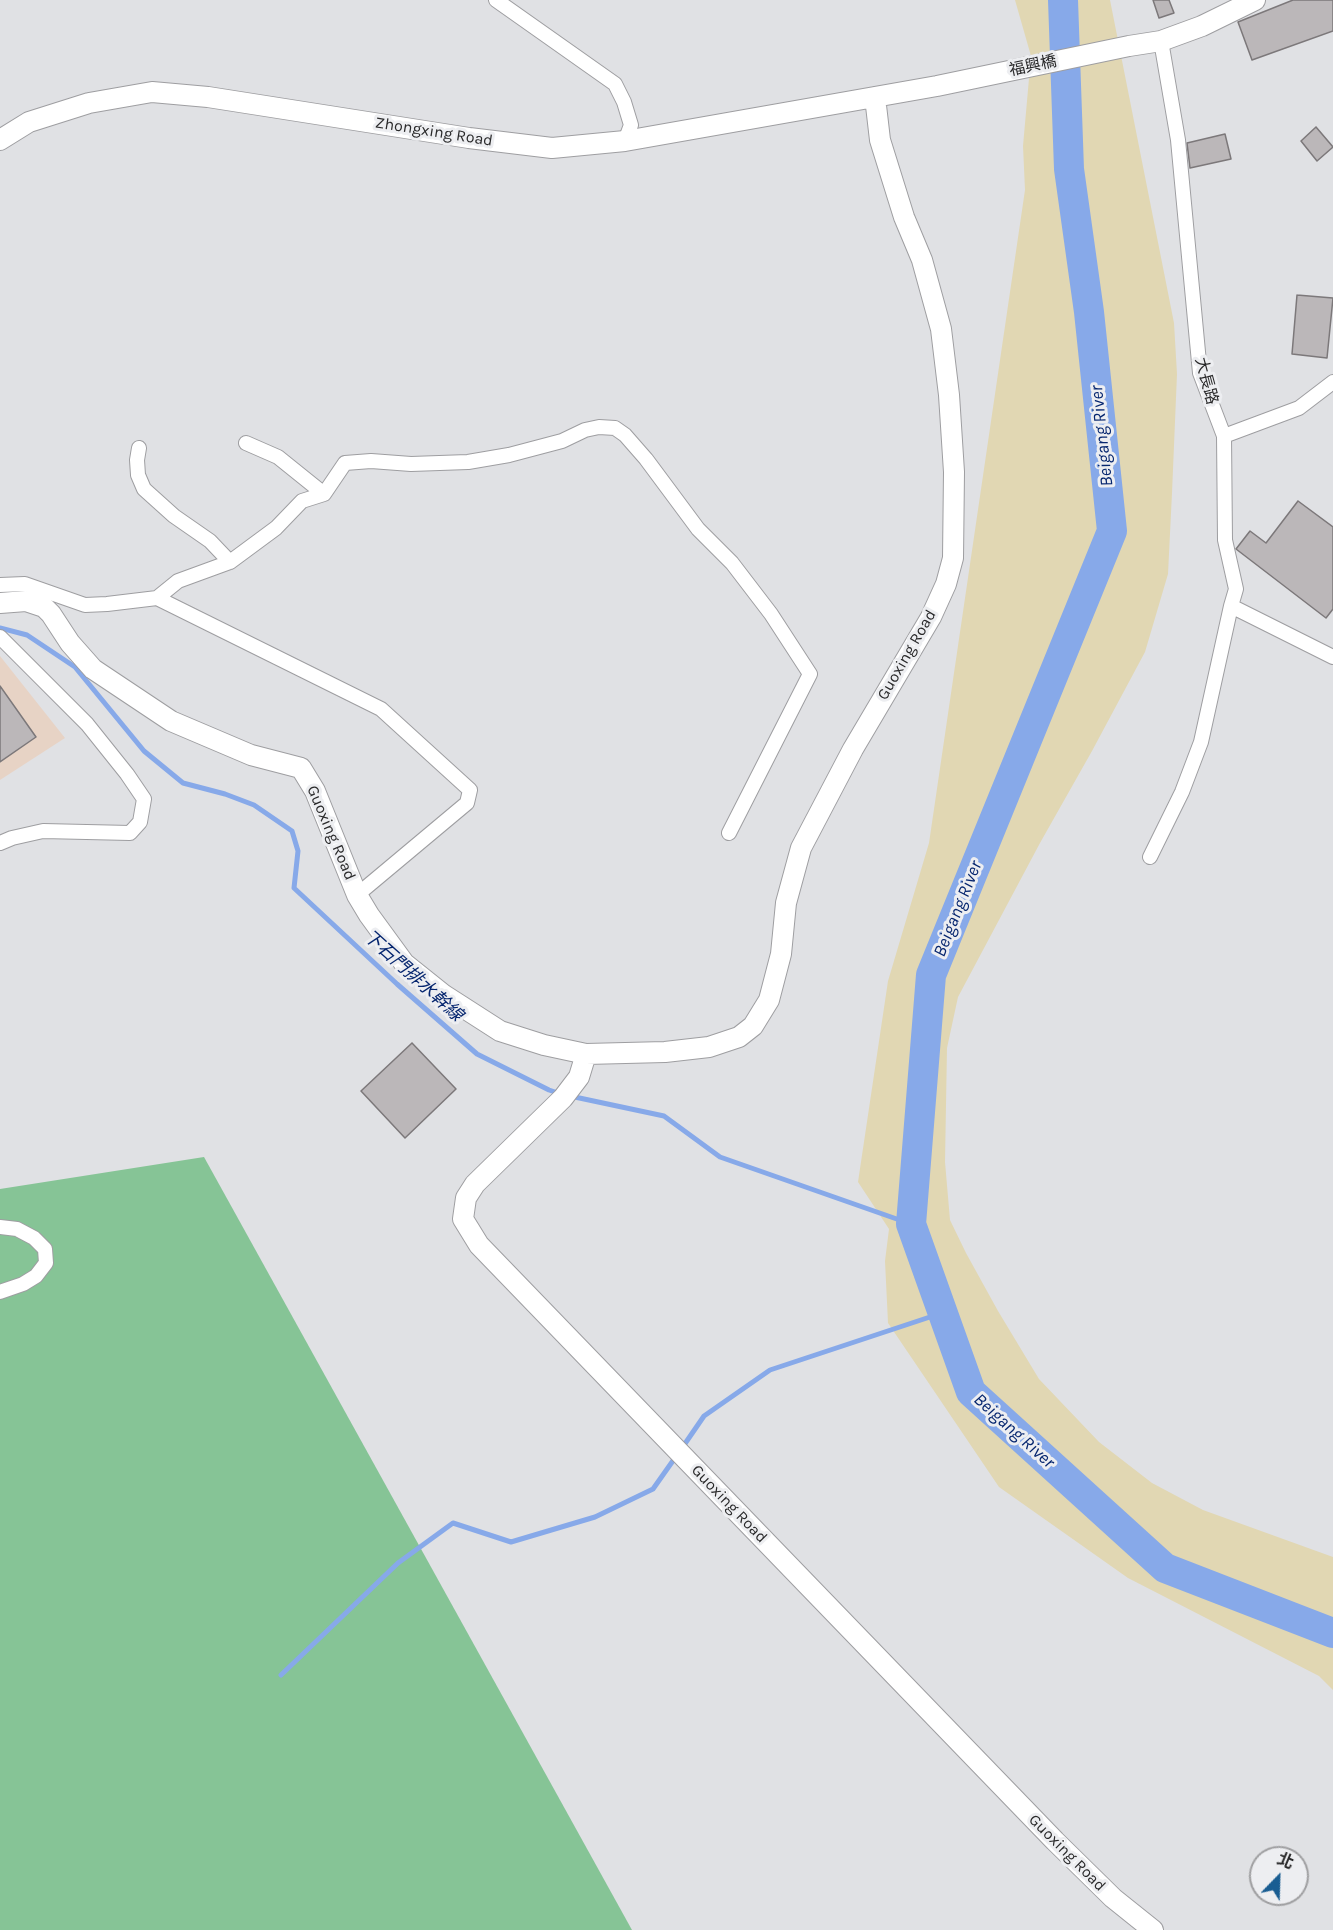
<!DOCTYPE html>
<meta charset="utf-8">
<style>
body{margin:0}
#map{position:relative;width:1333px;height:1930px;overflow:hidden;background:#e0e1e4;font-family:Karla,"Noto Sans TC",sans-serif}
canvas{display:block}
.north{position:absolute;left:1249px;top:1846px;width:60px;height:60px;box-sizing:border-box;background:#edeef1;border:2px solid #9f9fa1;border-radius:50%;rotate:23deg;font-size:16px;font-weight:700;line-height:24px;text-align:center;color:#29292a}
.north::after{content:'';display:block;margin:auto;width:21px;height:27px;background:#195d92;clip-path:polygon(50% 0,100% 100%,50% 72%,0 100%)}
</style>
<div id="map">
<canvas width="1333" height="1930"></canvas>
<div class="north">北</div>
</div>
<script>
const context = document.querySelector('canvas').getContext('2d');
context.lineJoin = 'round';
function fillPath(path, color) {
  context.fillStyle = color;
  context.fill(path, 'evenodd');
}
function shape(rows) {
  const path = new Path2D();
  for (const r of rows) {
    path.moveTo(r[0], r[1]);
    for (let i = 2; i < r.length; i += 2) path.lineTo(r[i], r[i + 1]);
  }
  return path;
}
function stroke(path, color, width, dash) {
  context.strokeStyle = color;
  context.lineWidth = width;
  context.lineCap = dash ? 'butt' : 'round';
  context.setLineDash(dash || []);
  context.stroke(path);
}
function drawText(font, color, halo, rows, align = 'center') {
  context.font = font + ' Karla,"Noto Sans TC",sans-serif';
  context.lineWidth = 6;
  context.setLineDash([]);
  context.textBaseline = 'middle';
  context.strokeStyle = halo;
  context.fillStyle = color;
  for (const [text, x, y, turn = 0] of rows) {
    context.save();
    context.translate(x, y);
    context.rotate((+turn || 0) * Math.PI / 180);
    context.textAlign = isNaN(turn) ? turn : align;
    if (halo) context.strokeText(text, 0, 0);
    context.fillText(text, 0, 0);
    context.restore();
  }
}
const education = shape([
 [0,656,65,738,0,780]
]);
const green = shape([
 [204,1157,632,1930,0,1930,0,1189]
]);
const sand = shape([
 [1015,0,1110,0,1174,323,1177,374,1172,493,1168,574,1145,652,1092,751,1040,843,958,997,947,1048,945,1162,950,1220,966,1253,998,1311,1039,1379,1099,1442,1152,1483,1203,1510,1333,1557,1333,1690,1319,1676,1128,1578,999,1487,888,1323,885,1261,889,1229,858,1182,888,981,929,843,1025,190,1023,146,1031,56]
]);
const stream = shape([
 [0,628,27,635,75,667,144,751,183,783,225,794,254,805,292,831,298,851,294,888,397,984,477,1054,549,1090,561,1094],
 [570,1096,664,1116,720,1157,911,1224],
 [682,1448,704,1416,770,1370,942,1313],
 [281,1675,398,1563,453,1523,511,1542,595,1517,653,1489,677,1455]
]);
const river = shape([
 [1063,0,1069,169,1089,312,1112,531,931,975,911,1224,971,1392,1165,1568,1333,1633]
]);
const building = shape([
 [1153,0,1169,0,1174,13,1159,18,1153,0],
 [1293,0,1333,0,1333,31,1252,60,1238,22,1293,0],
 [1316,127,1333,147,1317,161,1301,141,1316,127],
 [1225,134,1231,159,1190,168,1187,143,1225,134],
 [1297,295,1333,298,1327,358,1292,354,1297,295],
 [1298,501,1333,527,1333,609,1326,618,1236,549,1250,531,1266,543,1298,501],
 [0,686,36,737,0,762,0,686],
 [412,1043,456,1089,405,1138,361,1091,412,1043]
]);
const street = shape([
 [496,0,615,84,624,102,631,125,625,141],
 [1161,41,1178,140,1200,373,1224,436,1225,540,1236,589,1231,606,1333,657],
 [1224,436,1299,408,1333,382],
 [246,443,278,457,324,494],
 [230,562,276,528,302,501,324,494,345,463,371,461,411,464,468,462,509,455,562,441,585,430,599,427,615,428,625,435,646,459,698,529,732,563,771,614,810,674,729,833],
 [0,585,25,584,85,605,107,604,157,598,178,581,230,562,210,541,174,516,144,489,138,475,137,460,139,448],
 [157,598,381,709,470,790,467,803,357,895],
 [0,637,87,724,127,774,144,799,140,822,130,833,43,831,12,838,0,843],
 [1150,857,1182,792,1201,742,1231,606],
 [0,1227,17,1229,34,1238,45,1249,46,1263,36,1276,23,1284,0,1292]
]);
const secondary = shape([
 [0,140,29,122,89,103,152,92,208,97,469,138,552,148,625,141,937,86,1129,46,1161,41,1202,26,1255,0],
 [0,603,26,601,44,607,51,614,70,643,93,669,171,721,251,755,301,768,315,791,357,895,369,915,404,963,444,995,500,1031,544,1045,586,1054,665,1052,709,1047,739,1037,753,1026,769,1000,781,954,786,903,801,848,853,749,931,617,946,584,953,558,954,472,949,395,941,329,922,260,904,217,880,140,875,97],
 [586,1054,579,1077,563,1098,475,1184,466,1198,463,1219,479,1245,1055,1841,1113,1898,1153,1930]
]);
const streetNames = [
 ["福興橋",1033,66,-12],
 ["Zhongxing Road",434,132,9],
 ["大長路",1206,381,75],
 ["Guoxing Road",907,655,-60],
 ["Guoxing Road",331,833,67],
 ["Guoxing Road",729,1504,46],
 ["Guoxing Road",1067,1853,45]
];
const waterNames = [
 ["Beigang River",1102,436,-96],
 ["Beigang River",958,909,-68],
 ["下石門排水幹線",413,976,42],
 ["Beigang River",1014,1431,42]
];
fillPath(education, '#e7d3c5');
fillPath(green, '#86c496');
fillPath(sand, '#e1d7b3');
stroke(stream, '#87a9e9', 5);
stroke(river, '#87a9e9', 30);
fillPath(building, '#bbb7b9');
stroke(building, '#7c787a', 1.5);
stroke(street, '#9e9ea1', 16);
stroke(secondary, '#9e9ea1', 22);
stroke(street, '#fff', 14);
stroke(secondary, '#fff', 20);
drawText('16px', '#29292a', '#edeef1', streetNames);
drawText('italic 18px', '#06266f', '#edeef1', waterNames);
</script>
